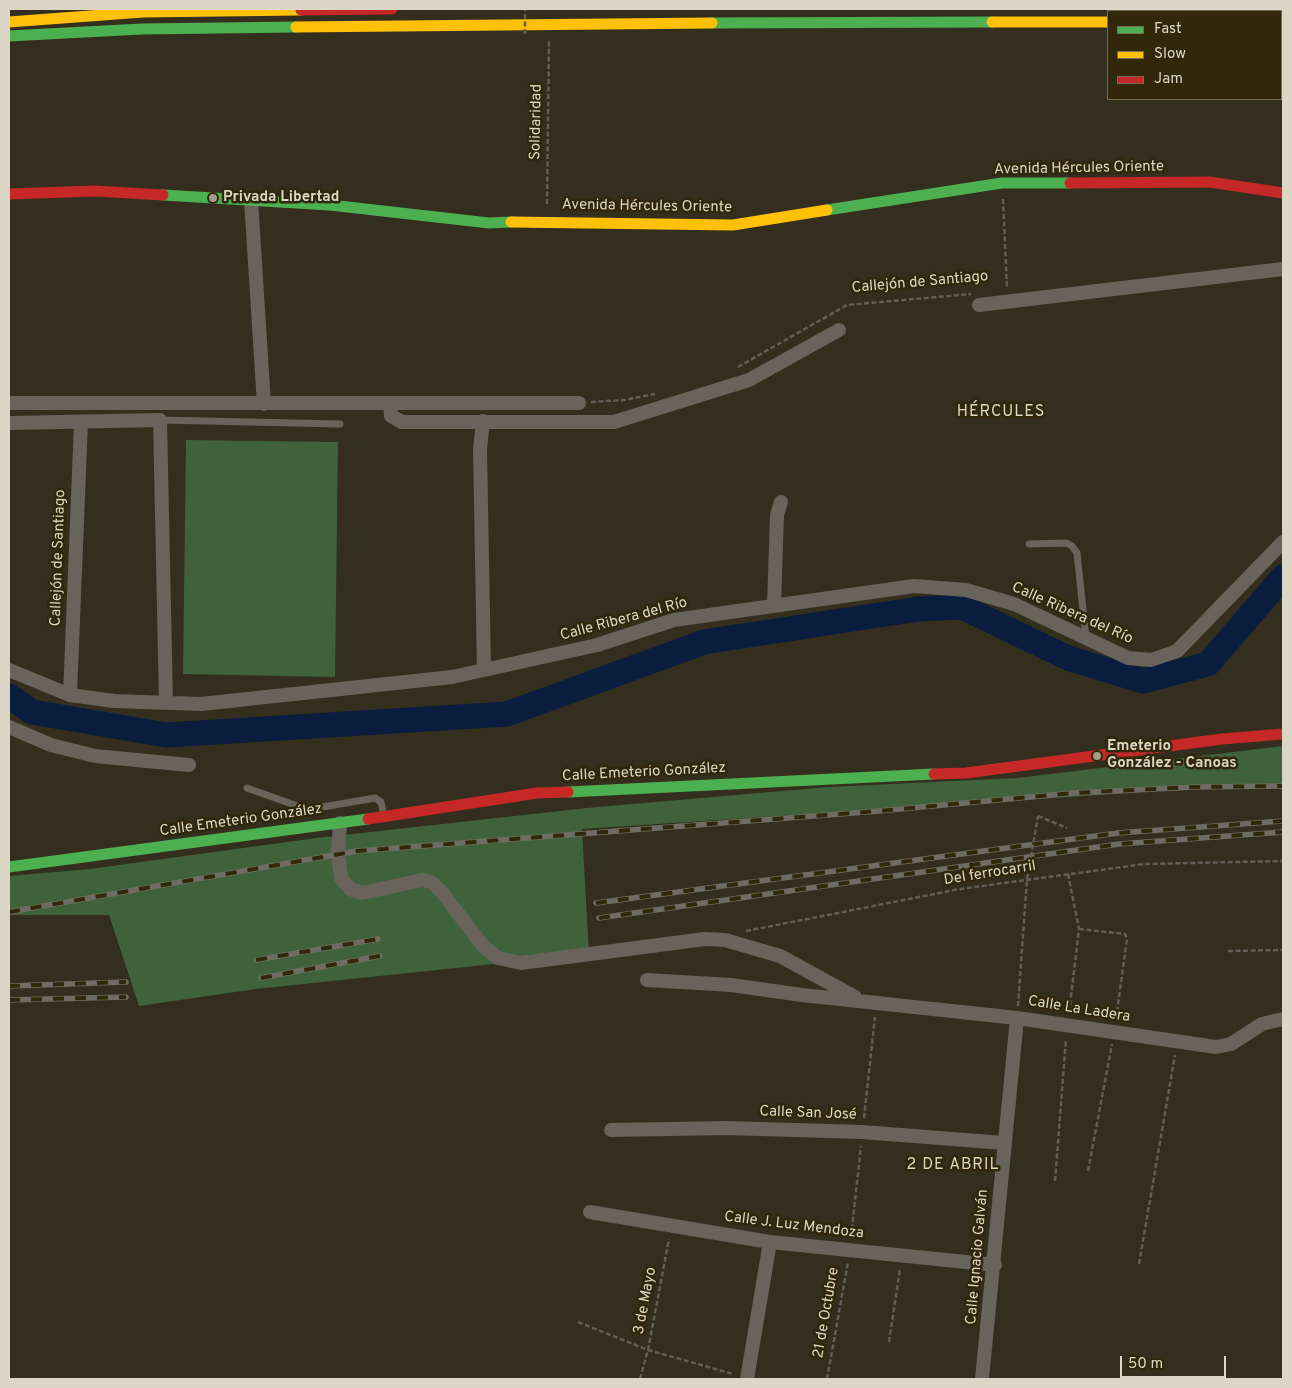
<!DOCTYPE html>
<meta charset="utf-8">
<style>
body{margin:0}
#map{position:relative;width:1292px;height:1388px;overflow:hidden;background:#332e1e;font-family:Overpass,sans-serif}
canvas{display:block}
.frame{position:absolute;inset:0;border:10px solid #dbd6c5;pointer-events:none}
.legend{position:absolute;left:1107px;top:10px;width:175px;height:90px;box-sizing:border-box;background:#31280b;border:1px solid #756e55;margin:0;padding:6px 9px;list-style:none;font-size:15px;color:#dbd6c5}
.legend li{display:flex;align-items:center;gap:10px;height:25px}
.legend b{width:25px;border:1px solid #756e55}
.scale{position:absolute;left:1120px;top:1356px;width:106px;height:22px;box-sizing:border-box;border:2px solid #dbd6c5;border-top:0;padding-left:6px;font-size:15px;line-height:18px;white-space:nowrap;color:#dbd6c5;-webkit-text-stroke:4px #31280b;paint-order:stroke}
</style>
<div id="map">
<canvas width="1292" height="1388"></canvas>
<div class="frame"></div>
<ul class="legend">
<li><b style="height:6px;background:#4caf50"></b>Fast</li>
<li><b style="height:6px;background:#ffc107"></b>Slow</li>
<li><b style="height:6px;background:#c62828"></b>Jam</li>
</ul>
<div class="scale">50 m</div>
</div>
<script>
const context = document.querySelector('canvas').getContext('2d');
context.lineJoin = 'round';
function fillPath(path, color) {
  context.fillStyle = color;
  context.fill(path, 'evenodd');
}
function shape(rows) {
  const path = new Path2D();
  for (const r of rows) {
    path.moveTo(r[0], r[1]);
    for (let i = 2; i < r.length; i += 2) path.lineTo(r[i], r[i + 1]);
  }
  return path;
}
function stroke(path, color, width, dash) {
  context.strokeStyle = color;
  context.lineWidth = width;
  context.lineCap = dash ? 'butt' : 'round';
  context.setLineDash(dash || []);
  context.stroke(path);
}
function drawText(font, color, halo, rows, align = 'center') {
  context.font = font + ' Overpass,sans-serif';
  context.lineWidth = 5;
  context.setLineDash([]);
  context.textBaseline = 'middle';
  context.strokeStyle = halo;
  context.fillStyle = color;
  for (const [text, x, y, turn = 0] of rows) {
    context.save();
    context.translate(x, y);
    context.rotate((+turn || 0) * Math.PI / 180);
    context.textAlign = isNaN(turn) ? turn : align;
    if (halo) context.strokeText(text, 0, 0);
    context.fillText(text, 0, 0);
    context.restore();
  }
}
const green = shape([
 [186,440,338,442,335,677,183,674],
 [1283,746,1283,787,1221,787,582,829,589,954,256,989,139,1006,109,915,9,915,9,876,90,869,316,838,587,808,828,787,1017,778]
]);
const river = shape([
 [9,696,32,712,167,735,507,714,704,642,918,609,962,607,1068,658,1143,681,1208,664,1283,577]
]);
const path = shape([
 [1003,199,1007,288],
 [547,204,549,40],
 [738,367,847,305,971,294],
 [591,402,624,400,655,394],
 [1038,816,1067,828],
 [1068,874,1079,929,1069,1013],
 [1079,929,1125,934,1127,939,1116,1019],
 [746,931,960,889,1144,864,1283,861],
 [1228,951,1283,950],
 [1018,1006,1027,879],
 [864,1118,875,1017],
 [1088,1171,1112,1044],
 [1055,1181,1066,1039],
 [851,1237,861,1146],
 [1139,1264,1175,1055],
 [578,1322,648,1350,733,1374],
 [889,1342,900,1269],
 [640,1379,648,1350,669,1239],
 [827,1379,848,1262]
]);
const lane = shape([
 [160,420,340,424],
 [1029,544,1067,543,1072,546,1077,553,1086,638],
 [247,788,303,808,311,809,375,798,381,802,384,816]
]);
const street = shape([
 [251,200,264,404],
 [979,305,1283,269],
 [9,403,579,403],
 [390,403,391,416,402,422,614,422,749,380,839,330],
 [483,421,480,449,484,670],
 [9,423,160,420,166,703],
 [774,606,777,515,781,502],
 [9,670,70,695,114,701,201,704,452,677,597,645,674,620,914,586,966,590,1014,604,1128,658,1151,660,1177,651,1283,542],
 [70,695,81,422],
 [9,727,51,745,95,756,189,765],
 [340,823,338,854,341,878,350,889,362,893,422,880,431,882,440,890,484,947,498,958,521,963,705,939,725,940,780,956,855,997],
 [647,980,731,985,802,995,1017,1018,1216,1047,1231,1044,1262,1024,1283,1019],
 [611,1130,726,1128,862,1132,1004,1143],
 [590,1212,770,1242,995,1265],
 [747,1379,770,1242],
 [982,1379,1017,1018]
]);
const fast = shape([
 [712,23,992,22],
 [1281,23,1283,23],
 [9,36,142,29,296,27],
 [1281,40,1283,41],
 [163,195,330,205,489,223,511,222],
 [827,210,1002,183,1070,183],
 [568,792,934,774],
 [9,867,368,819]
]);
const slow = shape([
 [9,22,143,12,301,10],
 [992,22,1108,22],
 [296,27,712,23],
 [511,222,733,225,827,210]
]);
const jam = shape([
 [1225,9,1235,11],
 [301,10,392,9],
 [1070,183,1210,182,1283,193],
 [9,194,95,191,163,195],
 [934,774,966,773,1222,739,1283,734],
 [368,819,537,793,568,792]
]);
const rail = shape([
 [596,903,1118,833,1283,821],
 [9,912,357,851,879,811,1073,793,1195,787,1283,786],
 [599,918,1119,844,1283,832],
 [256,960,378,939],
 [261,978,380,956],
 [9,986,126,982],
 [9,1000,126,997]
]);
const pathBridge = shape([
 [525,34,525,9],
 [1027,879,1038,816]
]);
const markers = [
 [213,198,5,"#a09b8b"],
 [1097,756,5,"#a09b8b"]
];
const streetNames = [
 ["Solidaridad",537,122,-89],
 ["Avenida Hércules Oriente",1079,169,-1],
 ["Avenida Hércules Oriente",647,207,1],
 ["Callejón de Santiago",920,283,-5],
 ["Callejón de Santiago",59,558,-88],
 ["Calle Ribera del Río",1072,614,24],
 ["Calle Ribera del Río",624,620,-15],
 ["Calle Emeterio González",644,773,-3],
 ["Calle Emeterio González",241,821,-8],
 ["Del ferrocarril",990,874,-9],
 ["Calle La Ladera",1079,1010,9],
 ["Calle San José",808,1114,2],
 ["Calle J. Luz Mendoza",794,1226,7],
 ["Calle Ignacio Galván",978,1257,-85],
 ["3 de Mayo",646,1301,-79],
 ["21 de Octubre",827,1313,-80]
];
const poiNames = [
 ["Privada Libertad",223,198],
 ["Emeterio",1107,747],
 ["González - Canoas",1107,764]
];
const neighbourhoodNames = [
 ["HÉRCULES",1001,413],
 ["2 DE ABRIL",953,1166]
];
fillPath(green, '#3f613c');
stroke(river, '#0a1d3f', 25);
stroke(path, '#635f56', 2.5, [5, 2.5]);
stroke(lane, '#68645b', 7);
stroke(street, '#68645b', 14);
stroke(fast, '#4caf50', 11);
stroke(slow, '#ffc107', 11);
stroke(jam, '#c62828', 11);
stroke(rail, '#6f6c62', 5.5);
stroke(rail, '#31280b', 4, [11]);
stroke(pathBridge, '#635f56', 2.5, [5, 2.5]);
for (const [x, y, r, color] of markers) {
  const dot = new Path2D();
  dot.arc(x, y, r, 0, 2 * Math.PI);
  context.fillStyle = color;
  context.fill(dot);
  stroke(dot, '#31280b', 2);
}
drawText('15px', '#dbd6c5', '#31280b', streetNames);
drawText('bold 15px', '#dbd6c5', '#31280b', poiNames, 'left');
context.letterSpacing = '1px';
drawText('16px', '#dbd6c5', '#31280b', neighbourhoodNames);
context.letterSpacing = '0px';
</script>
